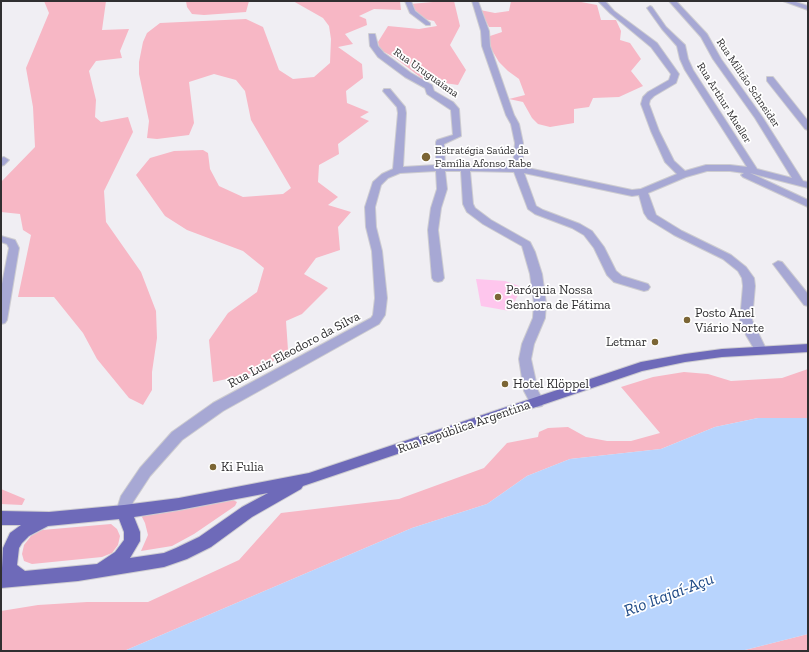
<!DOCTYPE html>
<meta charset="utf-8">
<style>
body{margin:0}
#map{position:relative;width:809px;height:652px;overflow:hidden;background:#f0eef3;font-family:"Zilla Slab",serif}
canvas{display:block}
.frame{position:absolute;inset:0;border:2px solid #302f31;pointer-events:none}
</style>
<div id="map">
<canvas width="809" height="652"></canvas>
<div class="frame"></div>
</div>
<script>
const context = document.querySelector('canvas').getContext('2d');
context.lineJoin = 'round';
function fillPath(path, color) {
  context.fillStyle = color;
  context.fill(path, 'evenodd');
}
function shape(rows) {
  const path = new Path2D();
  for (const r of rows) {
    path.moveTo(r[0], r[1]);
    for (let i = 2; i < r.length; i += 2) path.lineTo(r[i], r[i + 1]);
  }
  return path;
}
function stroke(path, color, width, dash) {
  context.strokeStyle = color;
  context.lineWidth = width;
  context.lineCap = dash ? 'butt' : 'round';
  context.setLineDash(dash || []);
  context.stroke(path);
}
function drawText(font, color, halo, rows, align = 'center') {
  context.font = font + ' "Zilla Slab",serif';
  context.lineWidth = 3.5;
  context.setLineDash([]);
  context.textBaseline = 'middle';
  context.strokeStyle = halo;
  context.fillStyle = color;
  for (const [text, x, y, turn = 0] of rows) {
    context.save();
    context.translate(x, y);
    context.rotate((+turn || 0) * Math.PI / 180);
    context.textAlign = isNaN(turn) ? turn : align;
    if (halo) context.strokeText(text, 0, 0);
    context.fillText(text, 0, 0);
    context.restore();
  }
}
const green = shape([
 [44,1,106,1,102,30,129,29,120,51,122,58,96,61,89,71,96,100,95,117,101,122,128,117,133,132,104,191,106,222,141,272,156,311,157,338,152,372,152,390,143,405,129,398,97,359,83,333,54,297,18,297,31,235,23,230,20,214,1,212,1,182,35,147,33,107,26,68,49,13],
 [186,1,249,1,246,12,204,15,192,14,187,7],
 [293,1,400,1,401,10,374,9,359,16,366,19,367,25,345,34,353,44,338,47,362,64,363,78,346,91,347,103,369,112,360,117,369,121,338,144,339,154,319,165,318,182,338,197,328,205,351,212,338,227,340,250,316,258,304,274,328,288,302,314,286,321,288,350,258,372,213,382,209,340,228,313,257,292,264,268,243,251,187,230,165,216,136,175,150,158,174,151,203,150,208,153,210,169,219,186,243,197,283,194,291,188,251,120,245,91,236,80,214,74,189,82,194,123,189,135,157,139,147,138,149,121,139,74,139,62,143,42,147,33,160,23,246,19,263,27,279,70,293,79,314,77,330,63,331,39,329,26,323,18],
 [444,1,454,1,460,26,450,45,466,70,458,85,424,80,394,57,380,50,378,42,388,26,419,29,437,26,434,21,424,19,413,11,410,4],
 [511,1,576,1,597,5,601,20,616,20,621,31,620,40,630,43,641,59,631,71,643,86,619,97,593,98,589,107,574,109,574,123,550,127,538,124,532,118,523,102,509,99,525,95,519,79,508,71,499,62,490,47,490,36,502,32,501,27,489,27,480,10,495,13,509,11],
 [808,369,808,418,758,418,715,427,661,449,570,459,527,476,487,504,412,528,124,651,1,651,1,611,38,605,87,602,148,602,239,560,281,513,399,499,484,468,507,443,538,437,539,432,548,428,568,427,586,437,607,441,631,441,660,433,621,387,653,377,684,372,708,374,731,381,782,378],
 [1,489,25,499,22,505,1,504],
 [233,500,237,502,235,506,194,534,172,546,141,551,148,535,145,523,141,515],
 [111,524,117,529,120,536,118,545,112,553,102,557,32,564,24,561,22,554,24,545,31,536,42,530],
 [808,634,808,651,741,651]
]);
const water = shape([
 [758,418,808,418,808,634,741,651,124,651,412,528,487,504,527,476,570,459,661,449,715,427]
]);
const building = shape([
 [476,279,505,281,522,287,510,311,481,306]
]);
const minor = shape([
 [405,1,411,1,415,11,430,23,430,25,426,25,410,13,405,1],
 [472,1,478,1,489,31,490,46,514,115,519,124,523,143,523,167,632,190,641,189,677,174,665,162,651,131,641,104,643,97,648,92,669,80,671,74,651,47,610,13,598,1,605,1,614,11,657,43,679,74,676,83,654,96,650,100,649,104,659,131,674,161,685,171,706,165,730,165,747,167,685,70,680,59,677,46,662,29,647,8,650,6,652,7,666,27,685,45,688,59,693,70,757,169,792,178,755,118,713,59,701,37,669,1,676,1,707,34,721,59,763,118,803,181,808,182,808,188,750,173,808,200,808,207,743,177,741,175,744,173,730,171,707,171,686,177,648,193,656,215,682,231,731,255,746,267,754,278,755,286,752,320,766,349,764,352,760,353,756,352,746,335,740,320,743,286,742,278,738,271,723,259,674,235,648,219,644,213,639,195,632,196,524,173,536,206,543,210,580,224,592,231,604,247,616,271,622,276,648,284,650,287,648,290,644,291,614,282,607,275,594,248,584,235,572,228,535,214,528,209,514,172,470,171,473,204,475,208,491,220,530,242,535,252,542,274,546,303,545,318,534,344,531,359,538,391,544,402,542,406,537,407,532,406,524,391,519,359,522,344,533,318,534,303,530,274,522,246,483,224,467,212,463,204,461,171,445,171,447,189,441,208,438,230,444,278,442,281,438,282,434,281,432,278,428,230,431,208,437,189,436,171,400,173,388,178,381,185,375,207,376,227,382,251,387,298,385,315,379,324,223,411,182,440,150,476,133,502,129,517,124,519,119,517,116,512,121,496,140,468,172,432,213,403,371,318,373,315,375,298,372,251,366,227,365,207,373,182,382,174,393,169,398,113,397,107,383,91,384,89,390,89,405,107,406,113,403,167,436,165,436,142,437,140,453,135,451,110,427,94,425,88,405,77,378,57,370,46,369,34,375,34,378,46,384,53,411,73,432,85,434,91,453,102,459,109,461,136,444,144,445,165,513,166,515,143,511,124,506,115,482,46,481,31,472,1],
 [783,1,793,1,808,6,808,10,783,1],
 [767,77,773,77,808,121,808,130,805,129,767,81,767,77],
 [4,157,9,160,4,165,1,166,1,158,4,157],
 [1,236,15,240,19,248,7,320,5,323,1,324,1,289,9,248,7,244,1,242,1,236],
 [778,261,782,262,808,294,808,306,804,305,773,264,778,261]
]);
const major = shape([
 [808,344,808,352,722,357,685,362,642,371,303,486,301,489,252,517,211,547,187,559,164,567,78,581,1,588,3,548,10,533,21,525,1,525,1,511,49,512,124,505,179,498,309,473,641,362,685,354,722,349,808,344],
 [268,493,242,507,199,537,176,548,164,553,130,558,140,541,140,532,134,517,179,510,268,493],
 [119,519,124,532,124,540,115,552,97,564,25,571,17,565,19,548,22,543,29,536,48,526,119,519]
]);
const markers = [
 [426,157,5,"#7b6534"],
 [498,297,4,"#7b6534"],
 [687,320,4,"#7b6534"],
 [655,342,4,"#7b6534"],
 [505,384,4,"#7b6534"],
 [213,467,4,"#7b6534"]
];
const farStreetnames = [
 ["Rua Uruguaiana",426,73,35],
 ["Rua Militão Schneider",748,83,56],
 ["Rua Arthur Mueller",724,103,58]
];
const farPoinames = [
 ["Estratégia Saúde da",435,151],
 ["Família Afonso Rabe",435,164]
];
const poiNames = [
 ["Paróquia Nossa",506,290],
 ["Senhora de Fátima",506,305],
 ["Posto Anel",695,313],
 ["Viário Norte",695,328],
 ["Letmar",647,342,"right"],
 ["Hotel Klöppel",513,384],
 ["Ki Fulia",221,467]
];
const streetNames = [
 ["Rua Luiz Eleodoro da Silva",294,350,-28],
 ["Rua República Argentina",464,427,-19]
];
const nearWaternames = [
 ["Rio Itajaí-Açu",669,595,-21]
];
fillPath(green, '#f7b7c5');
fillPath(water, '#b8d4fd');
fillPath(building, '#fec6ed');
stroke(minor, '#cdccd0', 2);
stroke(major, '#cdccd0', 2);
fillPath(minor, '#a7a8d4');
fillPath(major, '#6e6ab9');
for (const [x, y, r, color] of markers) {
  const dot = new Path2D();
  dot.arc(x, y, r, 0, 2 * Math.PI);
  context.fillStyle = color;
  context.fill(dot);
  stroke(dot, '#fff', 1.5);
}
drawText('11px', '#302f31', '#fff', farStreetnames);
drawText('11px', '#302f31', '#fff', farPoinames, 'left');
drawText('13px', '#302f31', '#fff', poiNames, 'left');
drawText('13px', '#302f31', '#fff', streetNames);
drawText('italic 17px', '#204b87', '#fff', nearWaternames);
</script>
